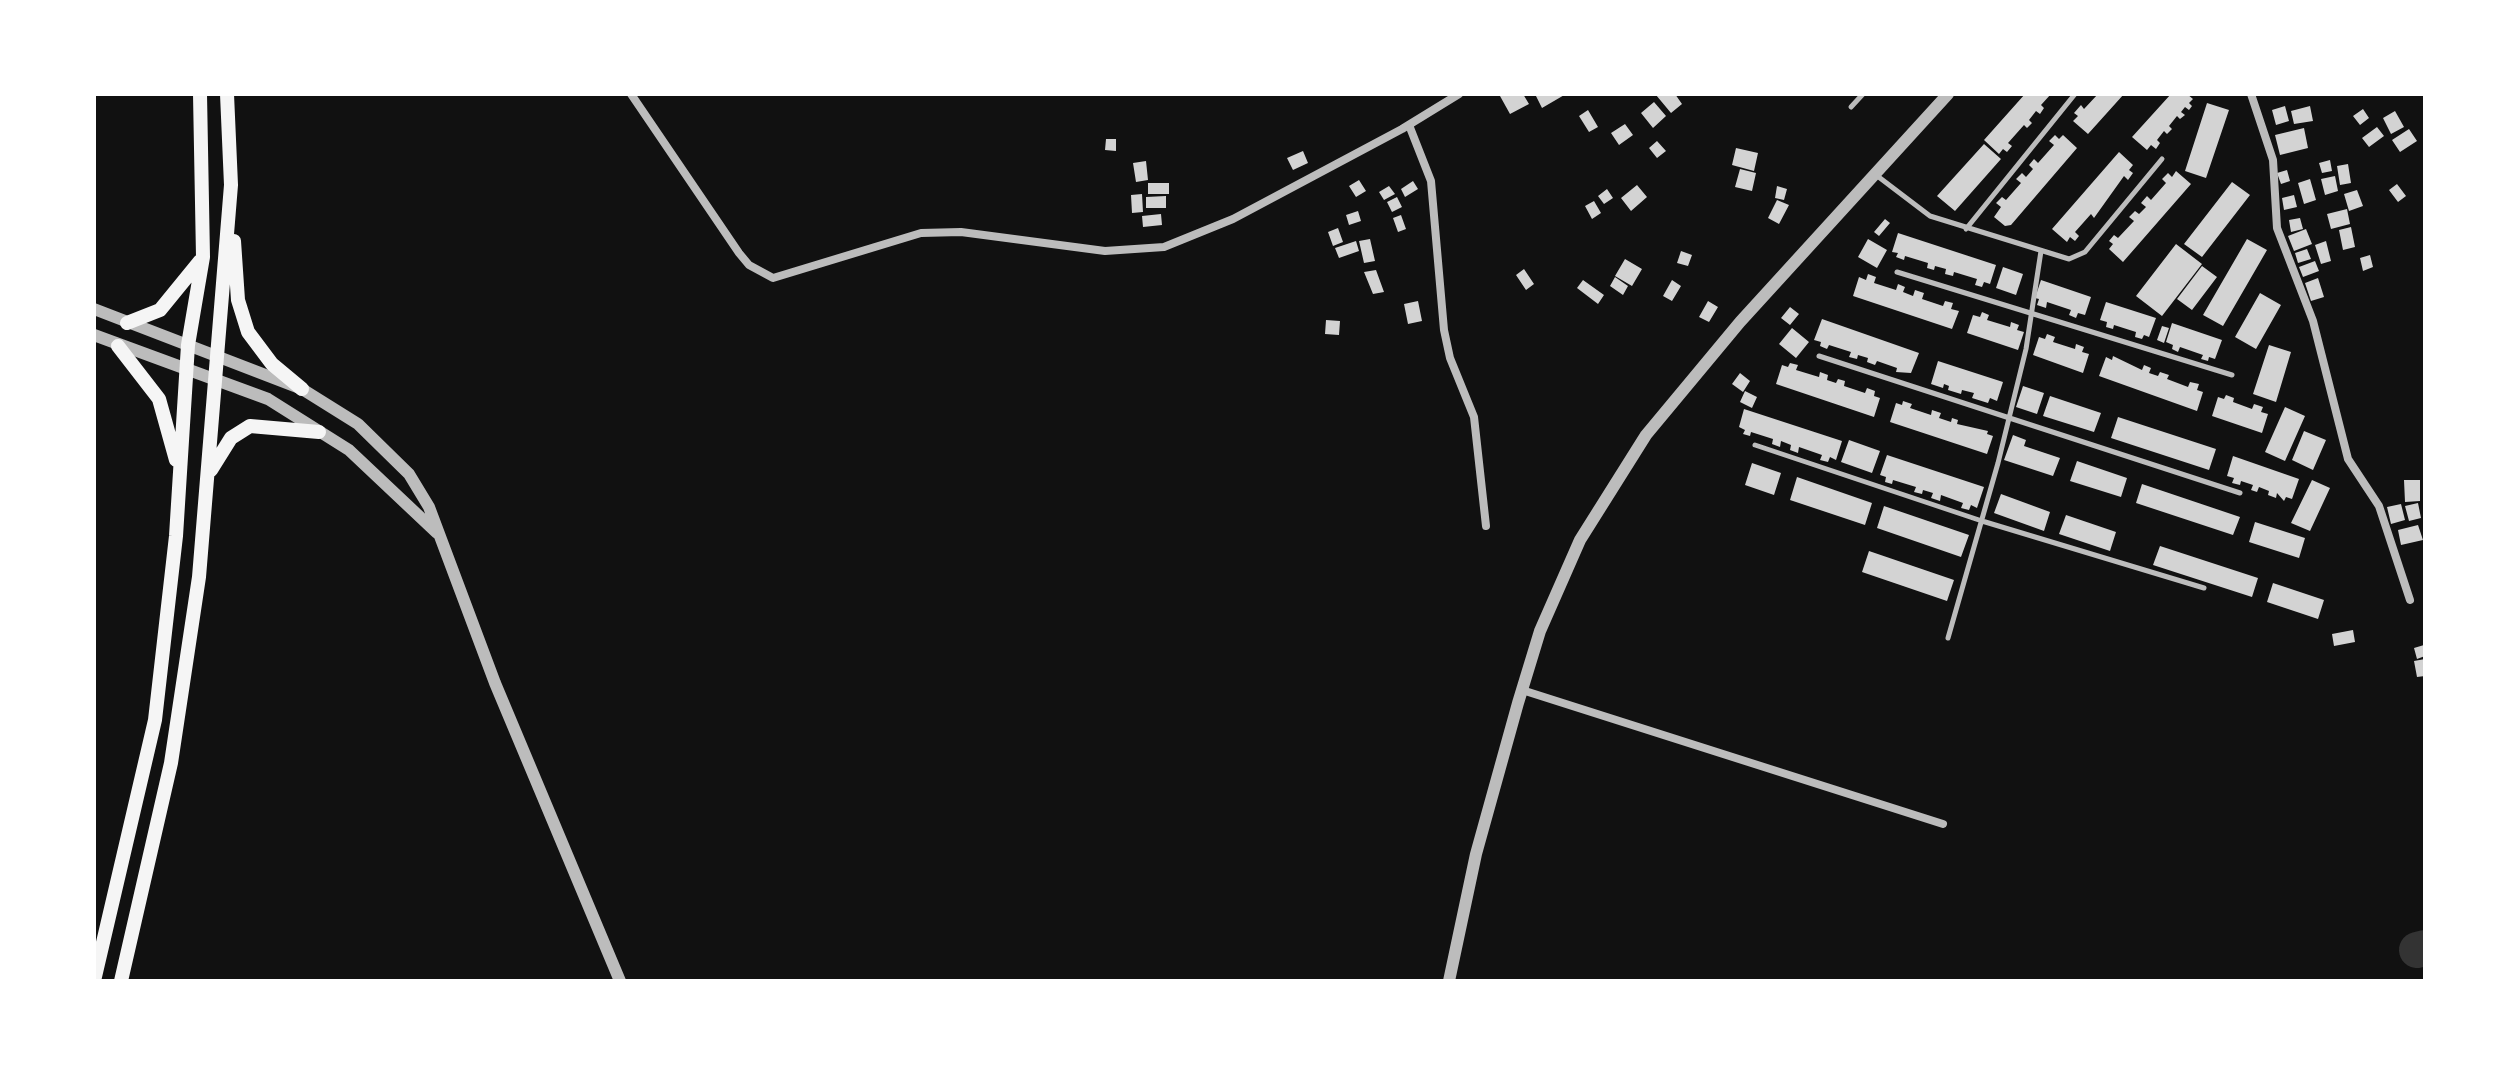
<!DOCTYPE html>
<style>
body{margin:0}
#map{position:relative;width:2519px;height:1075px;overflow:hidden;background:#111;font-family:"Titillium Web",sans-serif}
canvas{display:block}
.frame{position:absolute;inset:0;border:96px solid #fff;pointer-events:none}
</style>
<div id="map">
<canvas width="2519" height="1075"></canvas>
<div class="frame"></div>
</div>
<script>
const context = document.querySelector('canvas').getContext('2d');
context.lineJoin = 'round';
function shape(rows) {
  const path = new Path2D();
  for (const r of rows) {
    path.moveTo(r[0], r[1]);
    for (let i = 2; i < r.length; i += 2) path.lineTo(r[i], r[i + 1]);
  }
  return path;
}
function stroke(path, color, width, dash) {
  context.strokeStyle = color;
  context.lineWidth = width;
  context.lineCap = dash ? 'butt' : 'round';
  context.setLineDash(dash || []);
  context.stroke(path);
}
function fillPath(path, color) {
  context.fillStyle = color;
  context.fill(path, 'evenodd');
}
const river = shape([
 [2417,950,2425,948]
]);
const building = shape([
 [1504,94,1523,94,1529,104,1510,114,1500,96],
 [1535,94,1566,94,1542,108],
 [1675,94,1682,104,1671,113,1656,95],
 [2025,94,2051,94,2041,105,2044,108,2040,114,2036,111,2029,120,2032,123,2027,128,2024,125,2008,143,2012,146,2007,152,2003,149,1999,154,1984,140],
 [2098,94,2124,94,2088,134,2073,121,2078,116,2074,113,2081,105,2084,109],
 [2171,94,2187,94,2193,99,2189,103,2192,106,2189,110,2185,107,2181,112,2185,115,2180,119,2177,116,2169,126,2172,129,2167,134,2164,131,2157,140,2160,143,2156,149,2151,145,2147,150,2132,137],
 [1654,102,1666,116,1653,128,1641,113],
 [2207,103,2229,110,2206,178,2185,171],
 [2285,106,2289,121,2276,125,2272,110],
 [2310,106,2313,121,2294,124,2291,111],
 [2363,109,2369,118,2360,125,2353,116],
 [1588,110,1598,127,1589,132,1579,116],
 [2395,111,2404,127,2391,134,2383,118],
 [1625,124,1633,135,1619,145,1611,133],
 [2377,127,2384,136,2369,147,2362,138],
 [2304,128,2308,148,2280,155,2275,135],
 [2409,129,2417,141,2400,152,2392,140],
 [2055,135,2059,139,2063,135,2077,148,2011,225,2005,226,1994,217,2001,207,1996,203,2002,197,2006,200,2021,183,2016,179,2022,173,2026,177,2033,169,2029,165,2034,159,2038,163,2054,145,2049,141],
 [1106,139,1116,139,1116,151,1105,150],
 [1657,141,1666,151,1657,158,1649,148],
 [1984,144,2001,159,1955,211,1937,196],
 [1736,148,1758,153,1754,171,1732,165],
 [1303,151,1308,163,1293,170,1287,158],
 [2119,152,2133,165,2129,170,2133,173,2128,180,2124,176,2094,218,2091,214,2075,232,2079,236,2075,241,2070,237,2067,242,2052,229],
 [2330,160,2332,171,2322,173,2319,163],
 [1146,161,1148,180,1136,182,1133,163],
 [2348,164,2351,183,2340,185,2337,166],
 [1740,169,1756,173,1752,191,1735,187],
 [2287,170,2290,181,2281,184,2277,173],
 [2176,171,2191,184,2123,262,2109,249,2113,244,2109,241,2114,235,2118,238,2134,221,2129,217,2135,211,2139,214,2146,207,2141,203,2147,196,2151,200,2166,183,2162,179,2168,173,2172,177],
 [2335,176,2338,191,2325,195,2321,179],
 [2310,179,2316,200,2304,204,2298,183],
 [1359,180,1366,191,1356,197,1349,186],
 [1413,181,1418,189,1405,197,1401,189],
 [2232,182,2250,195,2202,257,2184,244],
 [1148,183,1169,183,1169,194,1148,194],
 [2397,184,2406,196,2398,202,2389,190],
 [1637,185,1647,197,1631,211,1621,198],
 [1389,186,1395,194,1384,200,1379,192],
 [1777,186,1787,189,1784,200,1775,198],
 [1607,189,1613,198,1604,204,1598,196],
 [2357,190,2363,206,2349,211,2344,194],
 [1142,194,1143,212,1132,213,1131,195],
 [2294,195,2297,207,2284,210,2282,198],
 [1166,196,1166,208,1146,208,1146,197],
 [1397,197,1402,207,1392,212,1387,202],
 [1777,200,1789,205,1779,224,1768,218],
 [1594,201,1601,213,1592,219,1585,206],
 [2347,209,2350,224,2331,229,2327,214],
 [1358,211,1361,221,1349,225,1346,215],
 [1161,214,1162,225,1143,227,1142,216],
 [1401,215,1406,229,1398,232,1393,218],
 [2300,218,2303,229,2291,232,2289,220],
 [1885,219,1890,223,1879,236,1874,232],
 [2351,227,2355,247,2343,250,2339,230],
 [1338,228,1343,242,1333,246,1328,232],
 [2306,229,2312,244,2294,251,2288,236],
 [1898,233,1996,265,1990,284,1984,282,1982,287,1975,285,1977,279,1954,272,1953,276,1945,274,1946,269,1935,266,1934,270,1927,268,1928,263,1905,256,1904,260,1896,257,1898,253,1892,252],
 [1370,239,1375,261,1364,263,1359,241],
 [1868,239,1887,250,1877,268,1858,257],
 [2247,239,2267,250,2223,326,2203,315],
 [1356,241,1359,251,1339,258,1335,248],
 [2326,241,2331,261,2321,264,2315,245],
 [2176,244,2202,264,2162,316,2136,296],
 [2307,249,2311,259,2298,263,2295,253],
 [1681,251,1692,255,1688,266,1677,263],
 [2370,255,2373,267,2363,271,2360,258],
 [1625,259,1642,269,1632,286,1615,276],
 [2315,261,2319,271,2303,277,2299,267],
 [2202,266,2217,277,2192,310,2177,299],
 [2003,267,2023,274,2016,295,1996,288],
 [1524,269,1534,284,1526,290,1516,275],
 [1376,270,1384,292,1373,294,1364,272],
 [1868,274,1876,277,1874,283,1896,290,1898,284,1905,287,1903,292,1913,296,1915,290,1924,293,1922,299,1943,306,1945,301,1953,303,1951,309,1959,311,1952,329,1853,296,1859,277,1866,280],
 [1615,277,1628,286,1623,295,1610,286],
 [2318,278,2324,297,2311,301,2305,283],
 [1583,280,1604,295,1598,304,1577,288],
 [1672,280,1681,286,1672,301,1663,296],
 [2041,280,2091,297,2085,315,2078,313,2076,318,2069,315,2071,310,2047,302,2046,308,2037,305,2039,299,2035,298],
 [2260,293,2281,305,2256,349,2235,337],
 [1418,301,1422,321,1408,324,1404,304],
 [1708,301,1718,307,1709,322,1699,317],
 [2106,302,2156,318,2149,337,2144,335,2142,339,2135,337,2136,332,2114,325,2113,329,2106,327,2107,322,2100,320],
 [1790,307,1799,314,1790,325,1781,318],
 [1982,312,1989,315,1987,320,2010,327,2011,322,2019,325,2017,330,2024,332,2018,350,1967,333,1973,315,1980,317],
 [1822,319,1919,353,1911,373,1896,372,1897,368,1877,361,1875,365,1867,362,1868,358,1858,355,1857,359,1849,357,1851,352,1829,345,1827,349,1820,346,1821,342,1814,340],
 [1326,320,1340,321,1339,335,1325,334],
 [2172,323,2222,340,2215,359,2209,357,2208,361,2201,359,2203,355,2180,347,2178,352,2172,349,2173,345,2166,342],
 [2162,326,2169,328,2164,343,2157,340],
 [1792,328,1809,342,1796,358,1779,344],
 [2047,334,2055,337,2053,342,2075,349,2076,344,2084,347,2082,352,2089,354,2083,373,2033,355,2039,337,2045,339],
 [2269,345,2291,352,2276,402,2253,394],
 [2113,356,2142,370,2144,365,2151,368,2149,373,2158,376,2160,372,2169,375,2167,379,2188,387,2190,382,2199,384,2197,390,2203,392,2197,411,2099,376,2106,357,2112,360],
 [1938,361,2003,382,1997,401,1990,398,1988,403,1972,398,1974,393,1962,390,1961,394,1948,390,1949,386,1944,384,1943,388,1931,384],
 [1790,363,1798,365,1796,370,1819,377,1820,372,1828,375,1827,380,1836,383,1838,379,1845,381,1844,386,1865,393,1867,388,1875,391,1874,396,1880,398,1874,417,1776,384,1782,365,1788,367],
 [1740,373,1750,381,1743,392,1732,384],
 [2023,386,2044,393,2037,414,2016,407],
 [1745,391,1757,397,1752,408,1740,402],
 [2226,395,2234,398,2233,402,2252,409,2254,404,2263,407,2261,412,2268,414,2262,433,2212,416,2218,397,2224,399],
 [2050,396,2101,413,2094,432,2043,416],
 [1903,401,1912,404,1910,408,1931,415,1932,410,1941,413,1939,418,1951,422,1952,418,1958,420,1957,424,1988,431,1987,434,1993,436,1987,454,1890,422,1896,403,1902,405],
 [2285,407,2305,416,2285,461,2265,452],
 [1744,409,1842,441,1836,460,1830,457,1828,462,1820,460,1822,455,1799,447,1798,453,1790,450,1791,445,1781,441,1780,447,1772,444,1773,439,1751,432,1750,436,1743,434,1745,430,1739,427],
 [2118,417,2216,449,2209,470,2111,438],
 [2304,431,2326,440,2313,470,2292,460],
 [2013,435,2026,440,2024,446,2060,458,2053,476,2004,460],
 [1849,440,1880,451,1872,473,1841,462],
 [1887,455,1984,487,1977,508,1971,505,1969,510,1961,508,1963,503,1941,495,1940,501,1931,498,1933,493,1923,490,1922,494,1914,492,1916,487,1893,480,1892,484,1885,482,1886,477,1880,475],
 [2233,456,2299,479,2292,499,2286,497,2284,501,2277,493,2276,498,2268,495,2269,491,2259,487,2257,492,2251,490,2253,485,2241,481,2240,485,2232,483,2234,478,2227,476],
 [2077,461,2127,478,2121,497,2070,481],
 [1752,463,1781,473,1774,495,1745,485],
 [1797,477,1872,503,1865,525,1790,500],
 [2312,480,2330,488,2310,531,2291,523],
 [2404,480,2420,480,2420,501,2405,502],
 [2142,484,2240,517,2233,535,2136,503],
 [2001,494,2050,512,2044,531,1994,513],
 [2418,503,2421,518,2409,521,2405,506],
 [2401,504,2405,520,2391,524,2387,507],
 [1884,506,1969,535,1961,557,1877,528],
 [2066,515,2116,532,2110,551,2059,534],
 [2255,522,2305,538,2299,558,2249,542],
 [2418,525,2423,540,2401,545,2398,530],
 [2160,546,2258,578,2252,597,2153,565],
 [1869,551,1954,580,1947,601,1862,572],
 [2273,583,2324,600,2318,619,2267,602],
 [2353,630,2355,642,2334,646,2332,634],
 [2424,645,2425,656,2417,659,2414,648],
 [2425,659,2425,676,2417,677,2414,661]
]);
const service = shape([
 [1851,107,1863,94],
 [1876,175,1930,216,2069,259,2085,252,2162,159],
 [1966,229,2075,94],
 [1897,272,2232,375],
 [1819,356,2240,493],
 [1755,445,1982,521,2204,588],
 [1948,638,1998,463,2026,349,2041,251]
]);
const minor = shape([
 [631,94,739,253,749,265,773,278,921,233,961,232,1105,251,1164,247,1233,219,1402,129,1459,94],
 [2251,94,2273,160,2277,228,2313,321,2348,459,2379,506,2410,600],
 [1409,125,1431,181,1444,330,1450,358,1474,417,1486,526],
 [1522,690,1943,824]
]);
const tertiary = shape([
 [94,309,302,389,358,424,409,474,429,507,495,683,620,981],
 [94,335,268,399,349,450,437,533],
 [1449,981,1476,854,1518,703,1540,631,1580,540,1646,435,1740,322,1948,94]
]);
const secondary = shape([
 [234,241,238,300,248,332,272,364,302,389],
 [127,323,160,310,200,261],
 [118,346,159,399,176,460],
 [211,470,231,438,250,426,319,432],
 [94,981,155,720,176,536,188,345,203,257,200,94],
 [121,981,171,763,199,577,231,185,227,94]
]);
stroke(river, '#333', 36);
fillPath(building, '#d3d3d3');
stroke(service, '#bcbcbc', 5);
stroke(minor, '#bcbcbc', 8);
stroke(tertiary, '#bcbcbc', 12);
stroke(secondary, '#f5f5f5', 14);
</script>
